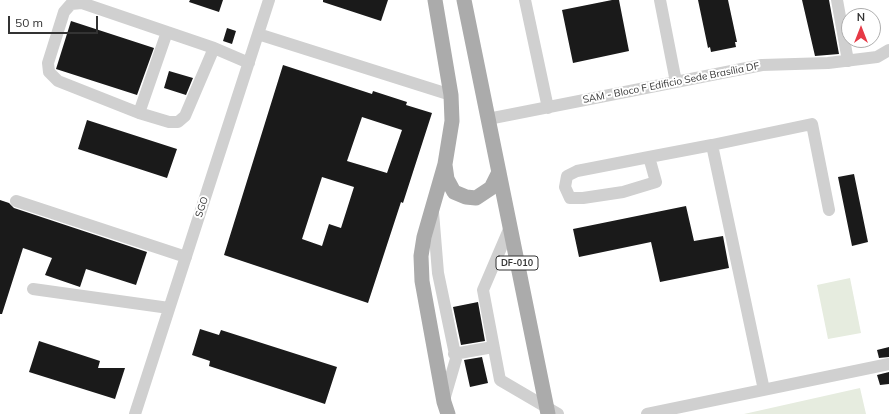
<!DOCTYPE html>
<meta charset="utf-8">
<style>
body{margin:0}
#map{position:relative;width:889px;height:414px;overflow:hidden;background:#fff;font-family:Mulish,sans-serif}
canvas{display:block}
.north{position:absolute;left:841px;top:8px;width:40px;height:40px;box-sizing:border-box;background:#fff;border:1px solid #adadad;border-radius:50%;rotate:0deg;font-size:11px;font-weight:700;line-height:16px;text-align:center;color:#333}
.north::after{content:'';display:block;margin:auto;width:14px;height:18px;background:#e63946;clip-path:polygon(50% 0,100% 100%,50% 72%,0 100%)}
.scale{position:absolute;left:8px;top:16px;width:90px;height:18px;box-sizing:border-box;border:2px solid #333;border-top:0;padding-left:5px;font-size:12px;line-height:14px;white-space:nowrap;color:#333;-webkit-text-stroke:3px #fff;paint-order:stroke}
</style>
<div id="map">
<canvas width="889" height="414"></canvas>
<div class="north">N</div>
<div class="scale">50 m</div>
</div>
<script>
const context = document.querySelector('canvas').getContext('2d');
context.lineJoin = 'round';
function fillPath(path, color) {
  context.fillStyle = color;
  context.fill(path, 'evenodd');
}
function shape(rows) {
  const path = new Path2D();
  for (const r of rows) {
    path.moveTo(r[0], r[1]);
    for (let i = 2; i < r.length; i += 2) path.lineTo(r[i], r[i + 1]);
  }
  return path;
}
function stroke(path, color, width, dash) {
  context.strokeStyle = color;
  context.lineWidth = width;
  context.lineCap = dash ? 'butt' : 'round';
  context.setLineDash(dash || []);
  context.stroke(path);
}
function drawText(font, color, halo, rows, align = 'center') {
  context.font = font + ' Mulish,sans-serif';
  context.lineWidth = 4;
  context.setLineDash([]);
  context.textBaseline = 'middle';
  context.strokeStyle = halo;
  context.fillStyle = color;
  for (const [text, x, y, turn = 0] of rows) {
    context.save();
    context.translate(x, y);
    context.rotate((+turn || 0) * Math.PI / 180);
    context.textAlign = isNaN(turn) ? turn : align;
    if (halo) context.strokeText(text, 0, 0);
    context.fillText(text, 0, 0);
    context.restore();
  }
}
const green = shape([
 [850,278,861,333,828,339,817,285],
 [860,388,866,414,744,414]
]);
const building = shape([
 [190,0,223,0,219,12,189,2],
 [323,0,388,0,381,21,323,2],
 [612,0,619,0,629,51,573,63,562,10],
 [698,0,728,0,737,42,735,42,736,47,711,52,710,47,708,48],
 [802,0,829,0,839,54,815,56],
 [71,21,154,48,137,95,56,69],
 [227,28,236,31,232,44,223,41],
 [283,65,372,94,373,91,407,102,406,105,432,113,403,203,401,202,368,303,224,255],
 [362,117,402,130,387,173,347,161],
 [322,177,354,187,341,228,329,224,322,246,302,239],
 [169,71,193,78,186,95,164,88],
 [87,120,177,149,167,178,78,149],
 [854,174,868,242,852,246,838,177],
 [0,200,9,203,14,208,147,252,136,285,86,269,80,287,45,275,52,258,23,248,2,314,0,314],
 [686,206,694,241,723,236,729,268,660,282,651,242,579,257,573,229],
 [478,302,485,341,461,345,453,307],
 [200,329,219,335,221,330,337,367,325,404,209,366,210,361,192,355],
 [39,341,100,361,98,368,125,368,115,399,29,372],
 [889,347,889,357,879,358,877,350],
 [482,357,488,383,470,387,464,360],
 [889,372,889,384,880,385,877,375]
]);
const minor = shape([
 [525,0,548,108],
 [660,0,676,82],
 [837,0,848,61],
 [258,34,451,95],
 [214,48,185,116,178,122,169,122,139,113,58,81,49,72,48,63,64,12,71,4,82,3,214,48,249,63],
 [139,113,167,32],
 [488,119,762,65,828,63,877,57,889,50],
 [712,145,812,124,829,210],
 [649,157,656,182,623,192,583,198,570,198,565,187,567,176,577,171,649,157,712,145,764,390],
 [16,201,186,257],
 [433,212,438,273,456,359,444,400],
 [510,227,483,290,500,380,558,414],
 [33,289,169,308],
 [454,354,493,347],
 [135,414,269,0],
 [647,414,889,364]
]);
const major = shape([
 [435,0,451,95,452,121,445,164,424,237,421,256,422,281,444,402,448,414],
 [464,0,548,414],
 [445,165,447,179,454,192,466,197,476,198,491,188,499,172]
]);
const shields = [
 [517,263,42]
];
const shieldNames = [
 ["DF-010",517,263]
];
const streetNames = [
 ["SAM - Bloco F Edificio Sede Brasília DF",671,83,-11],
 ["SGO",202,207,-72]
];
fillPath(green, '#e6ecdf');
fillPath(building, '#1a1a1a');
stroke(minor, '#d0d0d0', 12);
stroke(major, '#ababab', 15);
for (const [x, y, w] of shields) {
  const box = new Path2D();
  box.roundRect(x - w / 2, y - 7, w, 14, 3);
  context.fillStyle = '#fff';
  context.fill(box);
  stroke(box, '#333', 1);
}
drawText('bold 9px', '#333', null, shieldNames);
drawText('10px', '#333', '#fff', streetNames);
</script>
